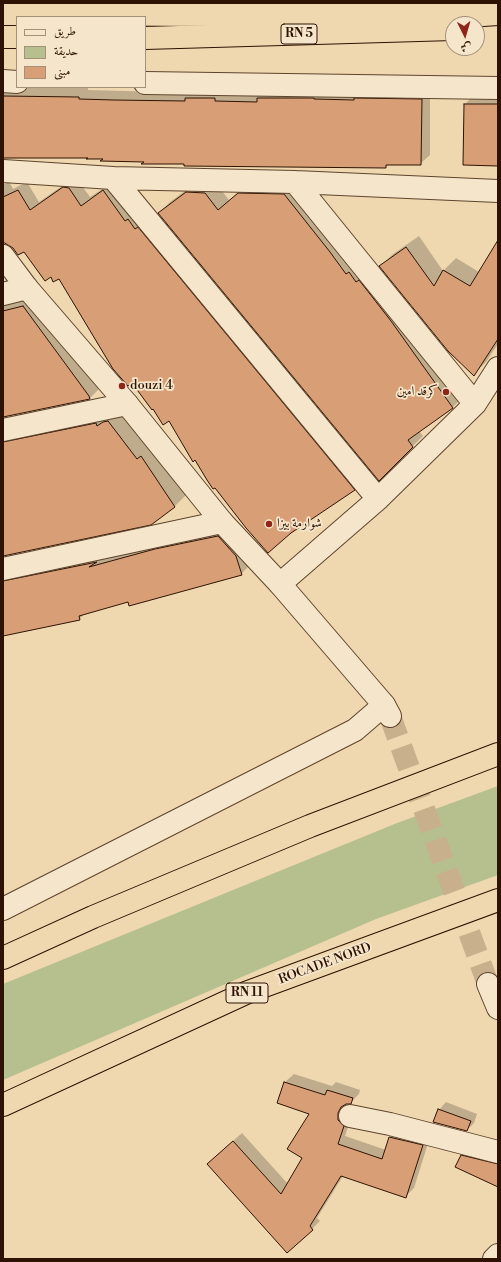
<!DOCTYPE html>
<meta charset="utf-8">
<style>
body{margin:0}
#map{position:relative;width:501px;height:1262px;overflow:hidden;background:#efd8af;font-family:"Libre Bodoni",Amiri,serif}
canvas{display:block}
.frame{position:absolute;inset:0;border:4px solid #2e1203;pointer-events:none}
.legend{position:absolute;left:16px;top:16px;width:130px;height:72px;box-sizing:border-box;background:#f5e6cb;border:1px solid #a5917b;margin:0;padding:5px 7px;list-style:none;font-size:12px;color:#2e1203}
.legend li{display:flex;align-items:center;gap:8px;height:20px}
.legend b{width:20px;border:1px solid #a5917b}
.north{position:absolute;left:445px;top:16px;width:40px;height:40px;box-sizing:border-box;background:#f5e6cb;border:1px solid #a5917b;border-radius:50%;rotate:175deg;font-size:11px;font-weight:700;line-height:16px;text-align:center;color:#2e1203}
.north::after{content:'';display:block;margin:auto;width:14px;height:18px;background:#8f2418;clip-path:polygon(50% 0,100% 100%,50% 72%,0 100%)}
</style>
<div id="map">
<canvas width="501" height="1262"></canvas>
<div class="frame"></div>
<ul class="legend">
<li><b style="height:5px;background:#f5e6cb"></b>طريق</li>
<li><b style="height:11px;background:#b5c08e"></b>حديقة</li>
<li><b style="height:11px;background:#d89f77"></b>مبنى</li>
</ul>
<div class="north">ش</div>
</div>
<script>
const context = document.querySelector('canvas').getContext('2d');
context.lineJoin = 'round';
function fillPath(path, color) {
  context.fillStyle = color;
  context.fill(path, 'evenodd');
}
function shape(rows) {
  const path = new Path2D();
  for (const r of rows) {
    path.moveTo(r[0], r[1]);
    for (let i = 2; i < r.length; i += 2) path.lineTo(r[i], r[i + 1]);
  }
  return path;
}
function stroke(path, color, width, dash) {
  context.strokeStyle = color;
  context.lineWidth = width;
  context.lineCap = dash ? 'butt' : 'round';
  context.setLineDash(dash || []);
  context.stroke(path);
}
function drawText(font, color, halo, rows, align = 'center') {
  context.font = font + ' "Libre Bodoni",Amiri,serif';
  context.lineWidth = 3.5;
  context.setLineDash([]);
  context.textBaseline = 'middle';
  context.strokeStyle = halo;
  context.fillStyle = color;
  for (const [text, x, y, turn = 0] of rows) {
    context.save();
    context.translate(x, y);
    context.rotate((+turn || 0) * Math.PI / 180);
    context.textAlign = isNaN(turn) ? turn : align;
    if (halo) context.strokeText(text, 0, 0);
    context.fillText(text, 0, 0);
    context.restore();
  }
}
const green = shape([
 [498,786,498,875,376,919,3,1080,3,984,397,823]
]);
const shadow = shape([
 [3,87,88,88,88,90,163,92,430,91,430,155,420,164,389,164,385,167,185,163,105,158,3,156],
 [475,94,498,94,498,165,464,164,465,104],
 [72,179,77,179,90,197,113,182,363,481,354,490,196,459,169,420,59,278,51,275,24,250,13,248,9,244,5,243,3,240,3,185,9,181,13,189,27,182,39,202],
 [197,182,215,182,229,200,250,183,295,184,463,397,453,407,419,431,423,436,379,479,159,213,170,202],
 [419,236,443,271,456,258,479,272,498,242,498,344,486,362,474,374,381,266,393,254],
 [35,295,102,386,90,398,3,416,3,302],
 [121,409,187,494,175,506,150,524,3,555,3,420],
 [230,524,253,562,241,574,129,601,86,613,79,619,3,635,3,559],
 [294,1074,332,1086,336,1082,360,1090,359,1094,350,1103,346,1104,346,1112,351,1118,345,1136,386,1150,390,1137,399,1129,430,1137,414,1188,406,1196,343,1176,317,1218,320,1221,312,1229,216,1156,242,1133,288,1184,304,1158,310,1113,278,1103,285,1082],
 [446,1102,477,1114,474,1123,467,1130,439,1110],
 [469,1149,498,1156,498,1186,462,1156]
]);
const building = shape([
 [3,96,79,97,79,99,114,100,185,101,185,98,215,98,215,101,257,102,257,98,314,98,314,99,354,100,354,98,422,99,421,165,386,165,386,168,184,166,184,164,141,164,144,162,100,161,103,159,86,159,88,158,3,158,3,96],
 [464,104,498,104,498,166,463,165,464,104],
 [63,187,69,188,81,206,103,190,125,221,128,219,135,229,138,227,355,490,291,533,268,553,246,528,215,488,213,489,207,480,195,460,193,462,169,421,163,425,153,409,152,410,132,383,128,386,113,369,59,279,53,282,51,277,45,281,24,252,18,255,13,248,3,242,3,197,18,190,30,210,63,187],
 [186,192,205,193,218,210,238,193,284,194,330,252,346,274,349,272,356,282,359,280,391,321,453,408,408,440,413,447,379,481,158,213,186,192],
 [498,240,498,339,474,376,448,351,379,266,406,247,434,286,443,270,470,286,498,240],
 [23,306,89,396,90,399,3,417,3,311,23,306],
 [108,421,137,459,141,456,175,507,151,525,3,556,3,442,96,423,97,426,103,422,108,421],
 [218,536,236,556,242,575,129,606,128,602,79,616,80,620,3,636,3,581,97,562,89,567,155,549,218,536],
 [284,1082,325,1095,327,1090,353,1098,351,1104,346,1104,341,1107,338,1113,338,1120,344,1126,338,1144,382,1159,389,1137,423,1145,406,1198,341,1176,310,1226,313,1230,287,1253,207,1164,233,1141,281,1194,302,1158,287,1149,309,1114,277,1103,284,1082],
 [438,1109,471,1121,467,1131,433,1122,438,1109],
 [461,1155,498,1164,498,1187,455,1167,461,1155]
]);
const tertiaryTunnel = shape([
 [390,716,488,984]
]);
const minor = shape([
 [3,81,17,82],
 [145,83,498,88],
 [3,171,113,178,295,182,498,191],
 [113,178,378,499],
 [295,182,475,404],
 [3,294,27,288],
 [3,430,127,404],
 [3,569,222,522],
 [280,584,378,499,475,404,498,368],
 [3,909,355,730,384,705],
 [350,1116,390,1124,498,1152]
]);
const tertiary = shape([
 [3,256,27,288,127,404,222,522,280,584,384,705,390,716],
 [488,984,498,1008],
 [494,1259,498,1255]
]);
const trunk = shape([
 [3,14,212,15,483,15,498,14],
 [3,37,17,37],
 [145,38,453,29]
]);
const motorway = shape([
 [3,958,93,917,310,826,498,754],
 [3,1105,248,992,498,900]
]);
const markers = [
 [122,386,4,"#8f2418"],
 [446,392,4,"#8f2418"],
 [269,524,4,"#8f2418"]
];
const shields = [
 [299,34,36],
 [247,993,42]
];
const shieldNames = [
 ["RN 5",299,34],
 ["RN 11",247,993]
];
const poiNames = [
 ["douzi 4",130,386],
 ["كرقد امين",438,392,"right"],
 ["شوارمة بيزا",277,524]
];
const streetNames = [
 ["ROCADE NORD",325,964,-20]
];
fillPath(green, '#b5c08e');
fillPath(shadow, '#0003');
fillPath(building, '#d89f77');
stroke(building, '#2e1203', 1);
stroke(tertiaryTunnel, '#c8b08d', 22, [22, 11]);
stroke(minor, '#5e442e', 24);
stroke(tertiary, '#5e442e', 24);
stroke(trunk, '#2e1203', 24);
stroke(motorway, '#2e1203', 24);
stroke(minor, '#f5e6cb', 22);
stroke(tertiary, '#f5e6cb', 22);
stroke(trunk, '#efd8af', 22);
stroke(motorway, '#efd8af', 22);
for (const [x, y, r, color] of markers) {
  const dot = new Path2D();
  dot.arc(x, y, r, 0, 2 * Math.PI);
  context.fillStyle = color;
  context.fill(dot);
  stroke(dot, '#f5e6cb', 1.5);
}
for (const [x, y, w] of shields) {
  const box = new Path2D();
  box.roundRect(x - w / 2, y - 10, w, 20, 3);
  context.fillStyle = '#f5e6cb';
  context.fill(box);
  stroke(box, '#2e1203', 1);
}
drawText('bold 12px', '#2e1203', null, shieldNames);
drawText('13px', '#2e1203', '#f5e6cb', poiNames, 'left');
drawText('13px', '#2e1203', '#f5e6cb', streetNames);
</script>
